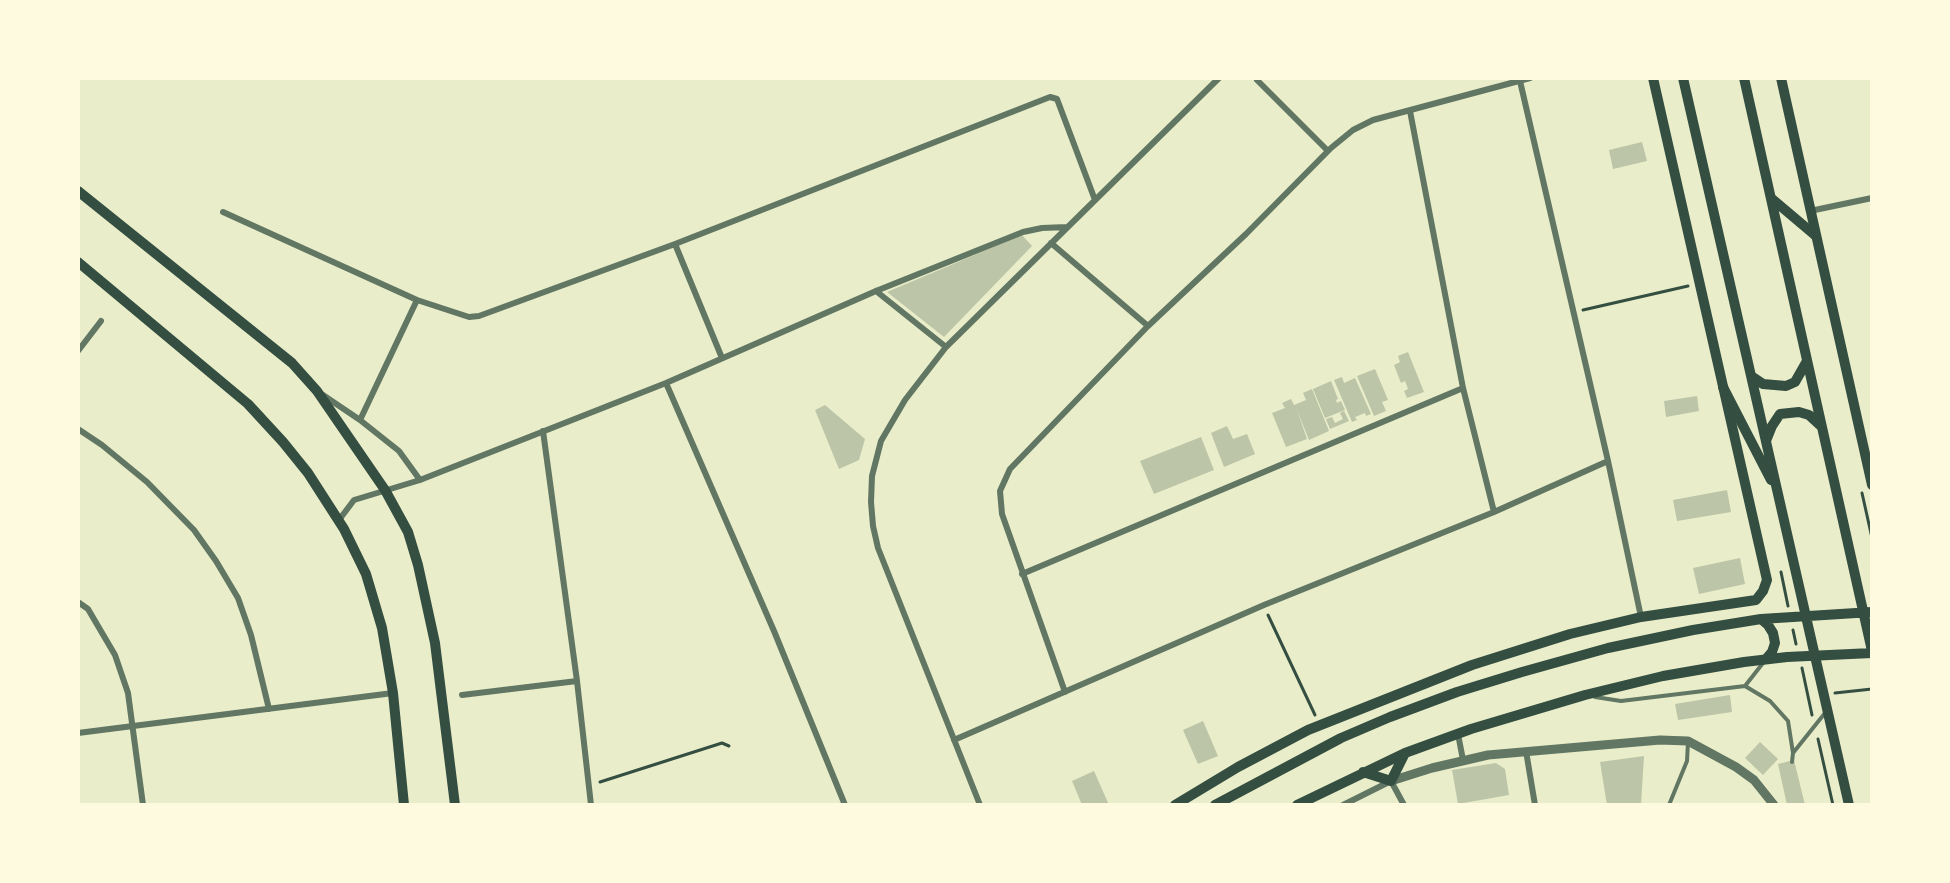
<!DOCTYPE html>
<style>
body{margin:0}
#map{position:relative;width:1950px;height:883px;overflow:hidden;background:#e9edc9;font-family:"PT Sans",sans-serif}
canvas{display:block}
.frame{position:absolute;inset:0;border:80px solid #fefae0;pointer-events:none}
</style>
<div id="map">
<canvas width="1950" height="883"></canvas>
<div class="frame"></div>
</div>
<script>
const context = document.querySelector('canvas').getContext('2d');
context.lineJoin = 'round';
function fillPath(path, color) {
  context.fillStyle = color;
  context.fill(path, 'evenodd');
}
function shape(rows) {
  const path = new Path2D();
  for (const r of rows) {
    path.moveTo(r[0], r[1]);
    for (let i = 2; i < r.length; i += 2) path.lineTo(r[i], r[i + 1]);
  }
  return path;
}
function stroke(path, color, width, dash) {
  context.strokeStyle = color;
  context.lineWidth = width;
  context.lineCap = dash ? 'butt' : 'round';
  context.setLineDash(dash || []);
  context.stroke(path);
}
const building = shape([
 [1642,142,1647,161,1613,169,1609,150],
 [1022,235,1032,246,944,337,887,292],
 [1408,352,1424,392,1407,398,1404,391,1408,389,1405,381,1401,383,1394,365,1400,362,1398,356],
 [1375,369,1388,400,1382,402,1386,411,1374,416,1357,376],
 [1342,377,1344,383,1355,378,1371,414,1366,416,1365,413,1355,417,1357,420,1352,422,1334,380],
 [1331,381,1338,399,1336,400,1337,403,1341,401,1345,410,1325,418,1313,389],
 [1312,389,1329,431,1309,440,1297,410,1307,439,1286,447,1272,413,1285,408,1282,403,1291,399,1294,405,1306,400,1303,393],
 [1697,396,1699,411,1666,417,1664,401],
 [825,405,865,439,859,460,839,469,815,410],
 [1344,411,1349,421,1330,429,1326,419,1332,417,1335,423,1343,419,1340,413],
 [1227,426,1233,439,1247,434,1255,454,1224,467,1211,433],
 [1201,437,1214,470,1154,494,1140,461],
 [1727,490,1731,512,1677,521,1673,500],
 [1740,558,1745,584,1699,594,1693,568],
 [1730,695,1732,712,1678,720,1675,704],
 [1203,721,1218,756,1198,764,1183,730],
 [1760,742,1778,759,1763,775,1745,758],
 [1644,756,1641,805,1607,805,1600,762],
 [1794,760,1805,805,1787,805,1778,764],
 [1496,763,1505,769,1509,795,1458,804,1452,770],
 [1094,771,1109,805,1082,805,1072,781]
]);
const path = shape([
 [1583,310,1688,286],
 [1862,493,1872,538],
 [1781,572,1788,606],
 [1268,615,1315,715],
 [1793,630,1796,644],
 [1802,668,1812,715],
 [1835,693,1872,689],
 [1818,739,1833,805],
 [600,782,722,743,729,746]
]);
const service = shape([
 [1745,686,1763,663],
 [1595,697,1621,701,1745,686,1770,701,1788,721,1793,753,1792,762],
 [1793,753,1825,713],
 [1669,805,1687,761,1688,742]
]);
const minor = shape([
 [1257,80,1328,151],
 [1520,81,1608,461,1641,617],
 [1410,111,1463,388,1494,512],
 [1810,211,1872,198],
 [223,212,417,300],
 [1051,243,1148,326],
 [675,244,722,358],
 [876,291,946,347],
 [78,351,101,321],
 [666,383,774,631,845,805],
 [323,395,360,420],
 [78,429,102,445,147,482,194,530,216,561,238,598,251,635,269,709],
 [543,431,577,681,591,805],
 [420,480,399,451,360,420,417,300,469,317,479,316,675,244,1050,97,1057,99,1095,200],
 [339,520,354,500,420,480,666,383,876,291,1023,232,1042,228,1067,227],
 [1022,574,1463,388],
 [78,602,88,609,115,655,128,693,143,805],
 [1065,692,1002,514,1000,491,1010,469,1148,326,1246,234,1331,148,1353,130,1373,120,1530,78],
 [462,695,577,681],
 [78,733,393,693],
 [1458,734,1463,760],
 [954,740,1264,605,1494,512,1608,461],
 [1526,751,1535,805],
 [980,805,878,548,873,526,871,502,872,476,881,441,905,400,946,347,1219,78],
 [1343,805,1391,781,1404,805]
]);
const tertiary = shape([
 [1391,781,1432,768,1488,755,1660,740,1688,741,1736,767,1754,780,1774,805]
]);
const secondary = shape([
 [1781,78,1872,485],
 [78,191,292,363,317,391,385,490,408,532,418,565,435,643,455,805],
 [78,262,248,404,283,442,308,473,344,529,366,574,382,628,393,693,404,805],
 [1175,805,1238,767,1308,730,1472,665,1570,634,1641,617,1756,600,1763,591,1767,580,1653,78]
]);
const primary = shape([
 [1683,78,1849,805],
 [1744,78,1872,651],
 [1771,198,1816,236],
 [1751,376,1763,384,1786,386,1795,382,1807,361],
 [1723,387,1771,480],
 [1766,441,1772,426,1780,414,1799,412,1809,415,1821,426],
 [1761,619,1768,625,1773,633,1775,643,1772,652,1766,659],
 [1363,772,1391,781,1405,753],
 [1215,805,1341,738,1390,717,1457,692,1522,672,1608,648,1693,630,1761,619,1872,612],
 [1297,805,1405,753,1471,729,1585,695,1663,676,1744,662,1787,657,1872,653]
]);
fillPath(building, '#bcc5a7');
stroke(path, '#344e41', 3);
stroke(service, '#617663', 4);
stroke(minor, '#617663', 6);
stroke(tertiary, '#617663', 9);
stroke(secondary, '#344e41', 10);
stroke(primary, '#344e41', 10);
</script>
